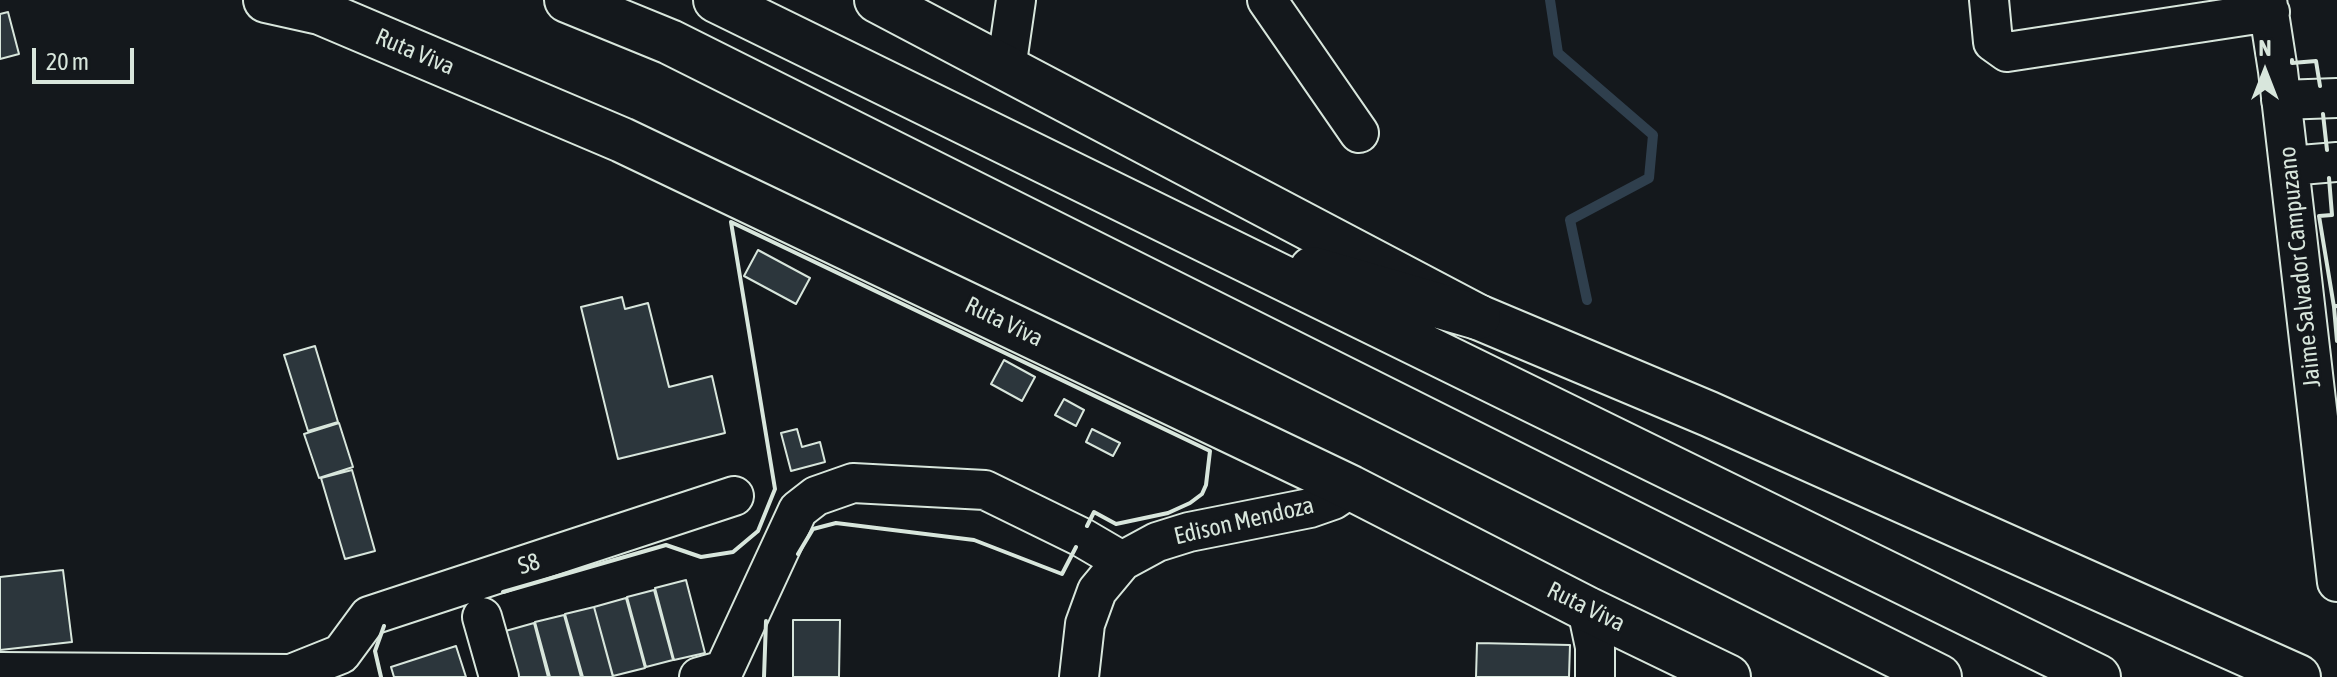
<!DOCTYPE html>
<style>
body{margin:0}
#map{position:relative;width:2337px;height:677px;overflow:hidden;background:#14181c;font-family:"Asap Condensed",sans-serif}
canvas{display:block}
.north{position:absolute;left:2225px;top:32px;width:80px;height:80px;-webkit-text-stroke:6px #14181c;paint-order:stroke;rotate:0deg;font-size:22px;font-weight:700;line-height:32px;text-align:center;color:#d8e6dc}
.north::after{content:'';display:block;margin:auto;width:28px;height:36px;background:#d8e6dc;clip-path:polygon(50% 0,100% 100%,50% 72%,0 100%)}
.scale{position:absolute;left:32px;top:48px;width:102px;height:36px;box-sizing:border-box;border:4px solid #d8e6dc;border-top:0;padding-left:10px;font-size:24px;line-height:28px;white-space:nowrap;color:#d8e6dc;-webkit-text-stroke:6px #14181c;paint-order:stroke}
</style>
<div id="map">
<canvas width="2337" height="677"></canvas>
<div class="north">N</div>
<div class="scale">20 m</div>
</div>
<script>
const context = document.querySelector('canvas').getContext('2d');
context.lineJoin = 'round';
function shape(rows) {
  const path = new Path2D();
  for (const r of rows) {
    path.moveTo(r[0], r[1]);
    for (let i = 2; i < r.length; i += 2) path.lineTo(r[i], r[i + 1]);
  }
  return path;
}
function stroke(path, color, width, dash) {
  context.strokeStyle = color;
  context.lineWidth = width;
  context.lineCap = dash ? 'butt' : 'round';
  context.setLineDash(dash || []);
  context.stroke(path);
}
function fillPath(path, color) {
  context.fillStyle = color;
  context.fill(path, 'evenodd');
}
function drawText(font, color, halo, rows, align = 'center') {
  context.font = font + ' "Asap Condensed",sans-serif';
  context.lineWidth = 6;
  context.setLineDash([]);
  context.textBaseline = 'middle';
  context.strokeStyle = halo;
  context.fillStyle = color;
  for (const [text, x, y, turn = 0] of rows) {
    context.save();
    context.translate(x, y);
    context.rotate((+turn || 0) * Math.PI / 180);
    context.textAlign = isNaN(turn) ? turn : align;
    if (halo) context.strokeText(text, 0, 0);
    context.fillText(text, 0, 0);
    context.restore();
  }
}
const stream = shape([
 [1550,0,1558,53,1653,135,1649,178,1570,220,1587,300]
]);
const building = shape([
 [8,12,19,54,0,59,0,14,8,12],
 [758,250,810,278,796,304,744,276,758,250],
 [622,297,625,309,648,303,669,387,712,376,725,433,618,459,581,307,622,297],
 [315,346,338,422,308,431,284,355,315,346],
 [1004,360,1035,377,1022,401,991,384,1004,360],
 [1064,399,1084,410,1076,426,1055,415,1064,399],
 [339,423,353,467,319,478,304,434,339,423],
 [797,429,802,447,820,442,825,462,791,471,781,433,797,429],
 [1092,429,1120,443,1113,456,1086,442,1092,429],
 [352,470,375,551,345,559,321,478,352,470],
 [63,570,72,642,0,650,0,577,63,570],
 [686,580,705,653,674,660,655,588,686,580],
 [654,590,673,660,646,667,627,597,654,590],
 [626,598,645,668,613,676,594,607,626,598],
 [594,607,613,677,583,677,565,614,594,607],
 [564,615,581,677,550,677,535,622,564,615],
 [793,620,840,620,839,677,793,677,793,620],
 [534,623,548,677,514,677,502,632,534,623],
 [1477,643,1570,645,1569,677,1476,677,1477,643],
 [456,646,466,677,394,677,391,667,456,646]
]);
const minor = shape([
 [1267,0,1359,133],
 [1989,0,1993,42,2007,52,2270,12],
 [2267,0,2278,71,2337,582],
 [1006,69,1016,0],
 [2281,100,2337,98],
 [2289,166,2337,162],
 [1587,609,1595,647,1595,677],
 [482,617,499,677],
 [0,672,291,674,341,654,369,616,734,496],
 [699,677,724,670,798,510,816,496,853,483,985,490,1081,537,1122,561],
 [1079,677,1085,624,1097,591,1122,561,1157,542,1189,532,1310,508,1333,500,1351,488]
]);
const major = shape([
 [266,0,320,12,622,140,1351,488,1587,609,1728,677],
 [877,0,1478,317,1709,414,2298,677]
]);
const highway = shape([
 [567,0,670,42,1939,677],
 [716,0,2098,677],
 [1312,269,1478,317]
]);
const wall = shape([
 [2292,60,2292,63,2316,61,2320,86],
 [2323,114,2327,150],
 [2329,178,2332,215,2319,216,2334,307,2337,306,2334,307,2337,341],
 [798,554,813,529,836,523,974,540,1062,574,1076,547],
 [503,592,666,545,701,557,733,552,758,531,775,489,731,222,1210,451,1206,485,1202,494,1190,503,1168,513,1116,524,1094,512,1087,526],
 [381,677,375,651,384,626],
 [764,677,766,621]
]);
const streetNames = [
 ["Ruta Viva",415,52,23],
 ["Jaime Salvador Campuzano",2300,267,-96],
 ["Ruta Viva",1004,322,26],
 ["Edison Mendoza",1244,521,-13],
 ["S8",529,564,-18],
 ["Ruta Viva",1586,607,26]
];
stroke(stream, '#2f3f4d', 10);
fillPath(building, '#2c363c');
stroke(building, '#d8e6dc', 2);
stroke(minor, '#d8e6dc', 42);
stroke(major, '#d8e6dc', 48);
stroke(highway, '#d8e6dc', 48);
stroke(minor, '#14181c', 38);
stroke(major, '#14181c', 44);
stroke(highway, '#14181c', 44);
stroke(wall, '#d8e6dc', 4);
drawText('24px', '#d8e6dc', '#14181c', streetNames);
</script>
